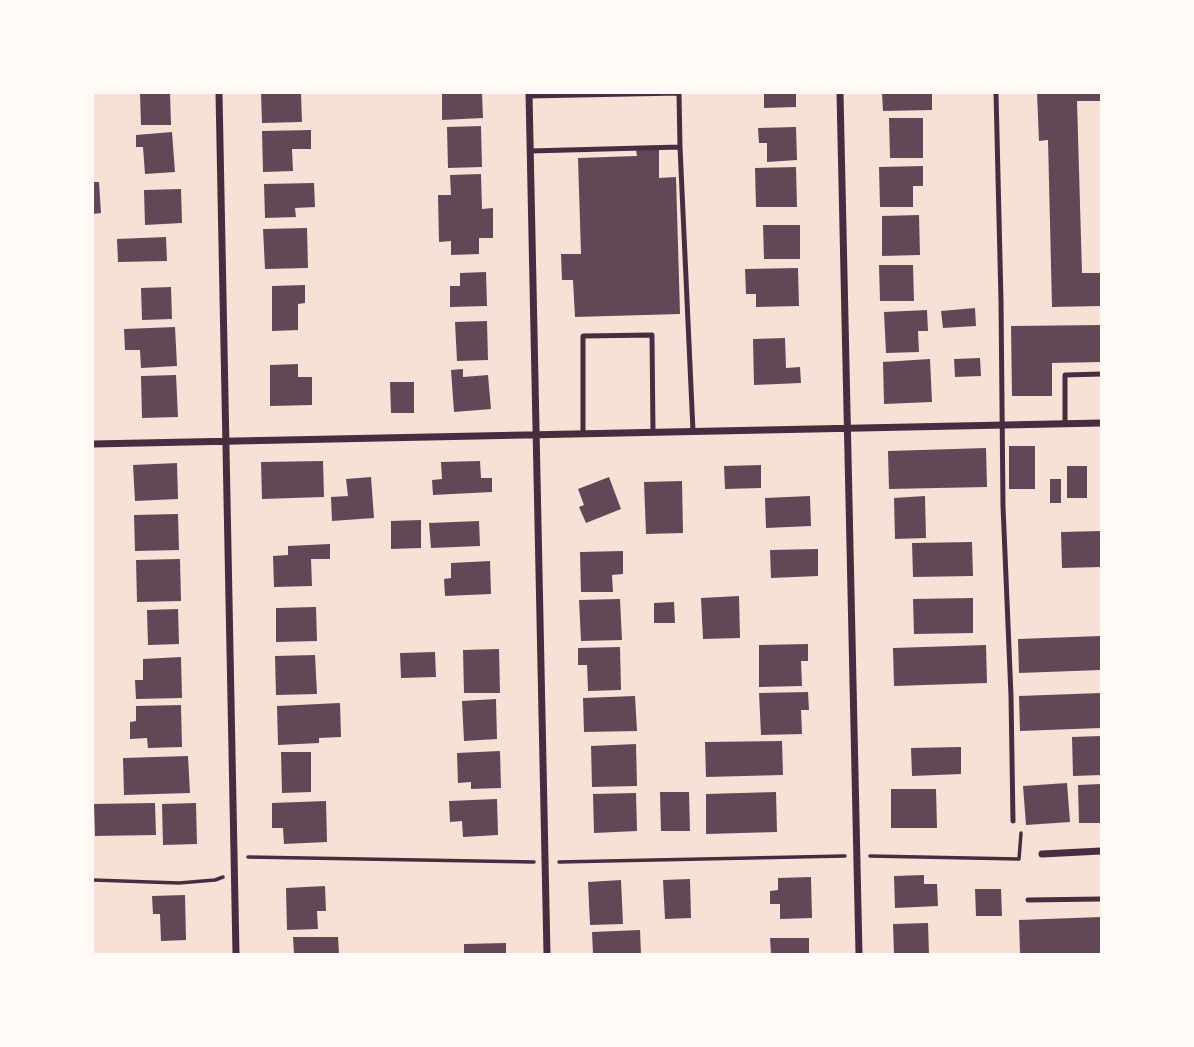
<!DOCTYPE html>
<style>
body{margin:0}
#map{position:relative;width:1194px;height:1047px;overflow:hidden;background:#f7e1d7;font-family:"Golos Text",sans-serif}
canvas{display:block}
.frame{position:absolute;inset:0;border:94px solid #fffaf5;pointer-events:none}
</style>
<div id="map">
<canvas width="1194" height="1047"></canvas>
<div class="frame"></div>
</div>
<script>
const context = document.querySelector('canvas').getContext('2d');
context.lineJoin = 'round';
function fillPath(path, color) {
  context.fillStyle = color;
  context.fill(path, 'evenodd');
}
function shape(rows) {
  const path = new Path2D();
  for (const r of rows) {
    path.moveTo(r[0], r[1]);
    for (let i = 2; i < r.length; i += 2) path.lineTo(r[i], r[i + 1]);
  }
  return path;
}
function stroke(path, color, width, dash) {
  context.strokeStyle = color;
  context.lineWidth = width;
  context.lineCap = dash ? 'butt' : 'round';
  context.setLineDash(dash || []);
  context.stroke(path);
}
const building = shape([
 [140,93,170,93,171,125,141,125],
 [261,93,301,93,302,122,262,123],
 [442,93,482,93,483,118,442,120],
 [764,93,796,93,796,107,764,108],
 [882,93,932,93,932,110,883,111],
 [1037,93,1101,93,1101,101,1077,101,1082,273,1101,273,1101,306,1052,307,1048,140,1039,141],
 [889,118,923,118,923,158,890,158],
 [481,126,482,167,448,168,447,127],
 [796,127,797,160,767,162,767,143,759,143,758,128],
 [311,130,311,149,292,149,293,171,263,172,262,131],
 [172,132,175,172,145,174,143,147,136,147,136,135],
 [636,150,659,150,659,178,676,177,680,314,575,317,573,280,562,280,561,254,581,254,578,158,637,156],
 [923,166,923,186,913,186,913,207,880,207,879,167],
 [796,167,797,207,756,207,755,168],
 [481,174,482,209,493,208,493,238,479,238,479,254,451,255,451,241,439,242,438,195,451,195,450,175],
 [93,182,99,182,101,213,93,214],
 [314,183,315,207,295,208,296,217,265,218,264,184],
 [181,189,182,223,145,225,144,190],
 [919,215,920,255,882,256,882,216],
 [763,225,800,225,800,259,764,259],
 [307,228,308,268,265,269,263,229],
 [166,237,167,261,118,262,117,239],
 [879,265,913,265,914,301,880,301],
 [798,268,799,306,756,307,756,294,746,294,745,269],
 [486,272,487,306,450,307,450,286,460,286,460,273],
 [305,285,305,303,298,304,298,330,272,331,272,286],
 [171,287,172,319,142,320,141,288],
 [975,308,976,326,943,328,941,311],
 [927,310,928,331,918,331,919,352,886,353,884,312],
 [487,321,488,360,457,361,455,322],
 [1101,325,1101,362,1052,363,1052,396,1012,396,1011,326],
 [175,327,177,366,141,368,140,350,125,350,124,329],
 [785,338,786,368,800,367,801,383,754,385,753,339],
 [980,358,981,376,955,377,954,359],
 [930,359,932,402,884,404,883,362],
 [298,364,298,377,312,377,312,405,270,406,270,365],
 [463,369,463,377,488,375,491,409,454,412,451,370],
 [176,375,178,417,142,418,141,376],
 [390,382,414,382,414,413,391,413],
 [1009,446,1035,446,1035,489,1009,489],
 [986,448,987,487,889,489,888,451],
 [323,461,324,497,262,499,261,462],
 [480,461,481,478,492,478,492,492,433,495,432,480,442,479,441,462],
 [177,463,178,499,135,501,133,465],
 [761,465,761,488,725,489,724,466],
 [1067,466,1087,466,1087,498,1067,498],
 [371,477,374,518,332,521,331,497,348,496,346,479],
 [609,477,621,509,586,523,579,507,584,505,578,489],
 [1050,479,1061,479,1061,503,1050,503],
 [682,481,683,533,646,534,644,482],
 [810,496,811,526,766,528,765,498],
 [925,496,926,538,895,539,894,498],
 [178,514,179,550,135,551,134,515],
 [421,520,421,548,391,549,391,521],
 [479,521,480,546,431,548,429,523],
 [1101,531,1101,567,1062,568,1061,532],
 [972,542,973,576,913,577,912,543],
 [330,544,330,559,311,559,312,586,274,587,273,556,288,555,288,546],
 [818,549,818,576,771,578,770,550],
 [623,551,623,574,612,575,613,592,581,592,580,552],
 [180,559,181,601,137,602,136,560],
 [490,561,491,594,445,596,444,579,451,578,451,563],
 [739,596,740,638,703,639,701,598],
 [973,598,973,633,914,634,913,599],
 [620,599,622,640,581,641,579,600],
 [674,602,675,623,654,623,654,603],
 [316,607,317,641,276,642,276,608],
 [178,609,179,644,148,645,147,610],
 [1101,636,1101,670,1019,673,1018,639],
 [808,644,808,661,801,661,802,686,759,687,759,645],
 [986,645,987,683,894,686,893,648],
 [620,647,621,690,588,691,587,665,578,665,578,648],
 [499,649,500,693,464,693,463,650],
 [435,652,436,677,401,678,400,653],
 [315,655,317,694,276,695,275,656],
 [181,657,182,698,136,699,135,680,143,680,143,659],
 [808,692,809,710,801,710,802,734,761,735,759,693],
 [1101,693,1101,728,1020,731,1019,696],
 [635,696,637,731,584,732,583,698],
 [496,699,497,739,464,741,462,701],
 [340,703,341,737,319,738,319,743,278,745,277,706],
 [181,705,182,747,148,748,147,738,130,739,130,722,136,721,136,706],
 [1101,736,1101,775,1073,776,1072,737],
 [782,741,783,775,706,777,705,742],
 [636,744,637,786,592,787,591,746],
 [961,747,961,774,912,776,911,748],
 [500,751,501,788,471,789,471,782,458,783,457,753],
 [281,752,311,752,311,792,282,793],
 [188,756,190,793,124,795,123,758],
 [1067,783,1070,822,1026,825,1023,786],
 [1101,784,1101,823,1079,823,1078,785],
 [891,789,936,789,937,828,891,828],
 [660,792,689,792,690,831,661,831],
 [776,792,777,832,706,834,706,794],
 [636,793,637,831,594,833,593,794],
 [497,799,498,835,463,837,462,821,450,822,449,801],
 [326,801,327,842,284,844,283,828,272,828,272,803],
 [155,803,156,835,95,836,94,804],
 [196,803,197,844,163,845,162,804],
 [924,875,924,884,937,884,938,906,895,908,894,876],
 [811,877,812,918,780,919,780,904,770,904,770,891,778,890,778,878],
 [690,879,691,918,665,919,663,880],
 [621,880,623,924,590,925,588,882],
 [325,886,326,911,317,911,318,929,287,930,286,888],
 [975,889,1001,889,1002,916,976,916],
 [185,895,186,940,161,941,160,914,153,914,152,896],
 [1101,917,1100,954,1020,954,1019,920],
 [928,923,929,954,894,954,893,924],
 [640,930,641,954,593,954,592,932],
 [293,937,338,937,339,954,294,954],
 [770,938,809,938,809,954,771,954],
 [506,943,506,954,464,954,464,944]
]);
const path = shape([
 [870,856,1019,859,1021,833],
 [248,857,534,862],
 [559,862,845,856],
 [93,880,179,883,215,880,223,877]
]);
const service = shape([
 [996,93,1001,301,1003,506,1011,696,1013,821],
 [529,96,679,93,680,147,530,151],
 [680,147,693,431],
 [1065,424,1065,375,1101,374],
 [583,434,583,336,652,335,653,432],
 [1028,900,1101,899]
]);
const minor = shape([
 [219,93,236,954],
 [529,93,547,954],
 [840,93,859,954],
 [93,444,1101,423],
 [1042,854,1101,851]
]);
fillPath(building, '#644757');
stroke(path, '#4a2c40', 3.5);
stroke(service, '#4a2c40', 5);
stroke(minor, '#4a2c40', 7);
</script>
